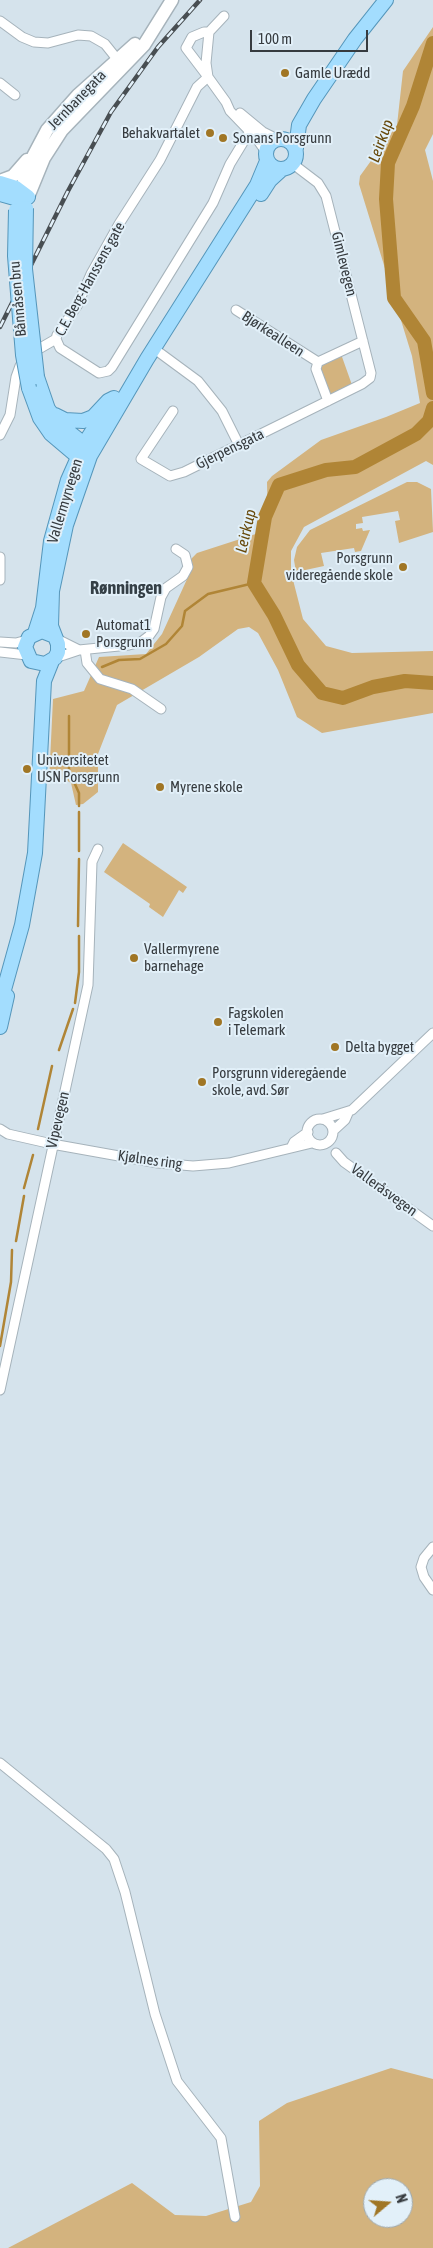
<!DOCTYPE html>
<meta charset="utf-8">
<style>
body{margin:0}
#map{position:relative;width:433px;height:2248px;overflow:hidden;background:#d5e3ec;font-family:"Asap Condensed",sans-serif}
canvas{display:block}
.north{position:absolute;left:363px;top:2178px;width:50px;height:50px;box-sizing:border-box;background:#e2f0f9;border:1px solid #9da8af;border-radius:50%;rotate:72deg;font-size:14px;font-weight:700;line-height:20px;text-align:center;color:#363b3f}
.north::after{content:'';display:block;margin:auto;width:18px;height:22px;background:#a07625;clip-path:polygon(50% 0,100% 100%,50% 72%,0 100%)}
.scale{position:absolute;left:250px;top:30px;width:118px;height:22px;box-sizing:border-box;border:2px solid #363b3f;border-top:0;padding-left:6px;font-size:15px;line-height:18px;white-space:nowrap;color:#363b3f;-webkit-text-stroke:4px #e2f0f9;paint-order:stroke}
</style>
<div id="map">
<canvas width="433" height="2248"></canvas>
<div class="north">N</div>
<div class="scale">100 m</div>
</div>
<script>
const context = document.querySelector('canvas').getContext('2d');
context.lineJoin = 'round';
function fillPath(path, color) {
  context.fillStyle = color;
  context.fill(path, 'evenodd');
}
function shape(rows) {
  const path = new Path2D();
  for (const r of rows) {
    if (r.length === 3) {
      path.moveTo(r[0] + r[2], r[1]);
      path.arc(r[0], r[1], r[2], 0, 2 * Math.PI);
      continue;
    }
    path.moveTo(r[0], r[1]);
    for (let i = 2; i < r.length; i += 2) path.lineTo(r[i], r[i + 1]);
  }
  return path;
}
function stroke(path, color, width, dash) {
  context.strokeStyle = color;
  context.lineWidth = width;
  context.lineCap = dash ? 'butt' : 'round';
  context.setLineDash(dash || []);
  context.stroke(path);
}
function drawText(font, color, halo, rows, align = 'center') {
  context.font = font + ' "Asap Condensed",sans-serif';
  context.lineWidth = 4;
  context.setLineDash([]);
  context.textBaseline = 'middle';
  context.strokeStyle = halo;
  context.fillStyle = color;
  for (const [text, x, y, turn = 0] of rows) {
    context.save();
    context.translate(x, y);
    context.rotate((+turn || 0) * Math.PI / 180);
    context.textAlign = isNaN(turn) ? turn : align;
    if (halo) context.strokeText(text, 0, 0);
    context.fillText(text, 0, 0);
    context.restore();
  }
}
const green = shape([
 [433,27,433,134,425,150,433,181,433,465,426,461,304,527,291,551,291,572,303,619,326,646,352,653,433,651,433,713,322,733,297,717,278,670,258,633,249,627,238,629,199,657,117,705,98,754,98,792,83,804,76,805,71,783,64,779,49,782,53,699,84,691,99,657,146,654,162,634,188,577,188,563,192,558,197,553,268,530,267,482,272,476,321,440,386,417,420,403,412,356,359,184,360,176,397,125,403,71],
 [341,354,352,385,332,395,329,394,320,369,323,364],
 [407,482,417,482,431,489,433,532,399,543,395,521,400,520,398,511,362,517,363,523,356,524,356,529,362,528,363,531,370,530,361,551,355,552,354,548,321,553,324,566,296,572,294,560,297,547,310,530],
 [123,843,187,887,183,893,179,890,163,917,149,907,150,904,104,872],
 [391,2068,433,2079,433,2248,8,2248,132,2183,175,2215,206,2216,251,2202,260,2186,259,2121,287,2103],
 [373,2188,403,2188,403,2218,373,2218]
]);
const stream = shape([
 [102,667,119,660,140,659,166,644,182,626,185,611,208,594,254,583],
 [69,716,69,771,79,793,79,806],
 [79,851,79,812],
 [78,926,79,859],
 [75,1003,79,972,79,936],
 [59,1050,73,1009],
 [38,1129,52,1066],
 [24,1188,33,1155],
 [16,1241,24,1196],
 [0,1346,11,1282,12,1250]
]);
const river = shape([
 [433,43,413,106,388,163,386,199,394,298,424,341,433,393],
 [433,408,429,421,416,434,355,467,326,470,279,485,265,517,254,583,274,615,298,665,322,693,343,698,373,687,405,681,433,683]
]);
const street = shape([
 [224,16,209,32,206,63,208,77,226,102,230,111,257,139,266,152],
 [0,21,22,37,34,42,48,43,78,35,91,36,105,44,121,64],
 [209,32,204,32,192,37,186,48,208,77,197,87,160,160,119,224,91,274,77,306,57,335,56,339,60,348,99,373,108,371,112,367,213,203,230,164,250,131],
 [0,83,15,95],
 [240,113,263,132,277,139],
 [236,310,318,362,363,341],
 [160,353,198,381,222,411,239,445],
 [318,362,316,369,328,401],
 [173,411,141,459,170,476,184,472,362,384,370,378,371,373,326,196,318,183,293,164],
 [0,435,10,415,16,377,20,366,30,354,56,339],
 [0,557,0,580],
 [55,638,79,650],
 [0,642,16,643,27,640],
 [85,650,87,663,100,679,132,689,161,709],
 [0,652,27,655],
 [55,658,79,650,129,645,141,642,149,636,154,629,161,597,166,588,183,576,188,567,185,555,176,549],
 [323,1119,352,1110,433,1033],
 [320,1132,13],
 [0,1129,8,1134,52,1144,158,1163,193,1166,229,1163,312,1143],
 [333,1131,345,1120,348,1113],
 [292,1146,294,1142,308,1132],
 [336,1153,344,1162,433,1226],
 [0,1390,88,985,92,862,98,849],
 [433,1547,424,1558,421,1567,424,1577,433,1590],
 [0,1763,106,1849,114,1859,125,1892,155,2014,177,2081,221,2138,235,2217]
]);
const secondary = shape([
 [0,181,13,176,27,160],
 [28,197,44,158,62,130,144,45,172,0],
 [18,199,29,164,47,130,78,95,135,44]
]);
const primary = shape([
 [281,154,15],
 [296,148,299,125,314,99,355,39,386,0],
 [0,183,16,188,28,197],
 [0,194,18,199,28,197],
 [261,194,270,180,282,169],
 [37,377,48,409,60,425,84,444,87,451],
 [29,388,40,418,51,434,77,456,85,456],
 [55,415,65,420,83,421,93,417,108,401,114,398],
 [35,633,43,608,51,541,68,480,84,444,106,410],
 [52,635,42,631,29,637,25,647,31,661,45,664,55,658,58,652,58,644,51,626,52,591,66,525,90,456,147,359,257,185,267,161],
 [0,1004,22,925,35,853,44,681,52,661],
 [0,1027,7,996]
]);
const rail = shape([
 [0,327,68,191,111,112,158,47,200,0]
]);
const primaryBridge = shape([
 [26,208,25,269,37,377],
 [16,210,15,256,23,355,29,388]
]);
const markers = [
 [285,73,5,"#a07625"],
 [210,133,5,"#a07625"],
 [223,138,5,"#a07625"],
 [403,567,5,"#a07625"],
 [86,634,5,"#a07625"],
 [27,769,5,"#a07625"],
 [160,787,5,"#a07625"],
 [134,958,5,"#a07625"],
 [218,1022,5,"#a07625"],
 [335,1047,5,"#a07625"],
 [202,1082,5,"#a07625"]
];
const poiNames = [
 ["Gamle Urædd",295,73],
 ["Behakvartalet",200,133,"right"],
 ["Sonans Porsgrunn",233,138],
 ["Porsgrunn",393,558,"right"],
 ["videregående skole",393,575,"right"],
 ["Automat1",96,625],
 ["Porsgrunn",96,642],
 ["Universitetet",37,760],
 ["USN Porsgrunn",37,777],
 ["Myrene skole",170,787],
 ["Vallermyrene",144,949],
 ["barnehage",144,966],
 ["Fagskolen",228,1013],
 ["i Telemark",228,1030],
 ["Delta bygget",345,1047],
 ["Porsgrunn videregående",212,1073],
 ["skole, avd. Sør",212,1090]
];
const streetNames = [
 ["Jernbanegata",77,100,-46],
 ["Gimlevegen",344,264,76],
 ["C.E. Berg-Hanssens gate",90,279,-61],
 ["Bånnåsen bru",18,299,-95],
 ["Bjørkealleen",273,334,33],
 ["Gjerpensgata",230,449,-26],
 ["Vallermyrvegen",65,501,-73],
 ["Vipevegen",58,1120,-77],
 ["Kjølnes ring",150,1160,8],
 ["Valleråsvegen",384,1190,36]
];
const waterNames = [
 ["Leirkup",381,141,-70],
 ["Leirkup",246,531,-77]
];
const quarterNames = [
 ["Rønningen",126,588]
];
fillPath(green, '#d3b37e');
stroke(stream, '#b08536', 2.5);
stroke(river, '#b08536', 14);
stroke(street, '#a6b3bb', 11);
stroke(secondary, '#a6b3bb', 15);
stroke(primary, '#5596ba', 16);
stroke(street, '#fff', 9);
stroke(secondary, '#fff', 12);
stroke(primary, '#a3ddfe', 14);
stroke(rail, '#484e52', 4.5);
stroke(rail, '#e2f0f9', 2.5, [8]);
stroke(primaryBridge, '#5596ba', 16, []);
stroke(primaryBridge, '#a3ddfe', 14);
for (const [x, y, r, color] of markers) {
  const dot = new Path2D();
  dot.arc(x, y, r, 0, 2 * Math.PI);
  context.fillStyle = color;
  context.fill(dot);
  stroke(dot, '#e2f0f9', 2);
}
drawText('15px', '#363b3f', '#e2f0f9', poiNames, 'left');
drawText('15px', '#363b3f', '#e2f0f9', streetNames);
drawText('italic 16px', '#67490b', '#e2f0f9', waterNames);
drawText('bold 18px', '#343f46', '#e2f0f9', quarterNames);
</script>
